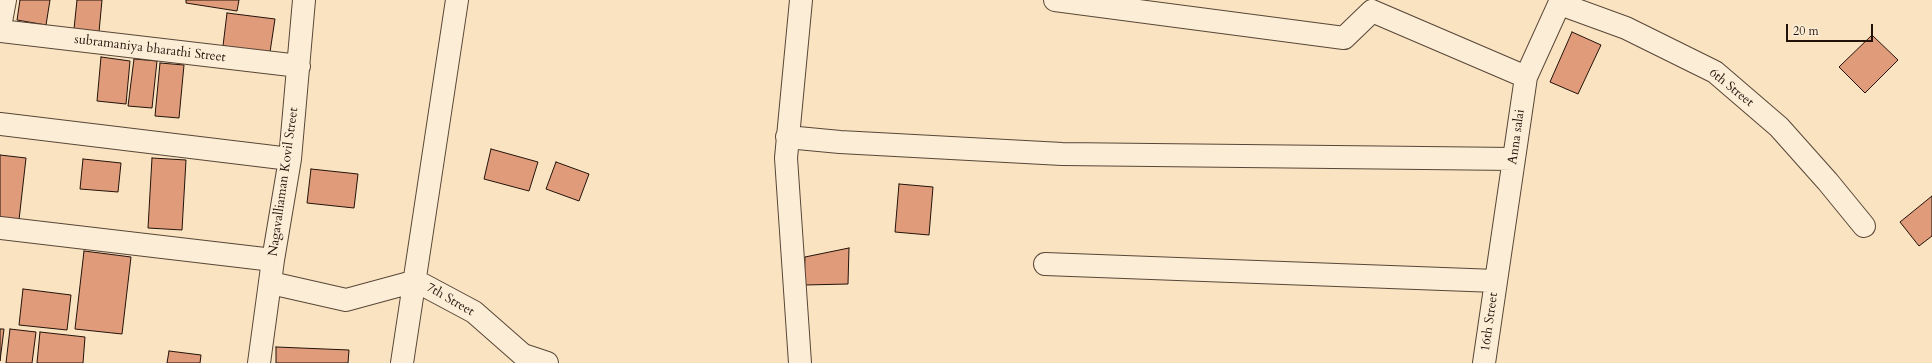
<!DOCTYPE html>
<style>
body{margin:0}
#map{position:relative;width:1932px;height:363px;overflow:hidden;background:#fae3c0;font-family:Cardo,serif}
canvas{display:block}
.scale{position:absolute;left:1786px;top:24px;width:87px;height:18px;box-sizing:border-box;border:2px solid #22120a;border-top:0;padding-left:5px;font-size:12px;line-height:14px;white-space:nowrap;color:#22120a;-webkit-text-stroke:3px #fcedd6;paint-order:stroke}
</style>
<div id="map">
<canvas width="1932" height="363"></canvas>
<div class="scale">20 m</div>
</div>
<script>
const context = document.querySelector('canvas').getContext('2d');
context.lineJoin = 'round';
function fillPath(path, color) {
  context.fillStyle = color;
  context.fill(path, 'evenodd');
}
function shape(rows) {
  const path = new Path2D();
  for (const r of rows) {
    path.moveTo(r[0], r[1]);
    for (let i = 2; i < r.length; i += 2) path.lineTo(r[i], r[i + 1]);
  }
  return path;
}
function stroke(path, color, width, dash) {
  context.strokeStyle = color;
  context.lineWidth = width;
  context.lineCap = dash ? 'butt' : 'round';
  context.setLineDash(dash || []);
  context.stroke(path);
}
function drawText(font, color, halo, rows, align = 'center') {
  context.font = font + ' Cardo,serif';
  context.lineWidth = 3.5;
  context.setLineDash([]);
  context.textBaseline = 'middle';
  context.strokeStyle = halo;
  context.fillStyle = color;
  for (const [text, x, y, turn = 0] of rows) {
    context.save();
    context.translate(x, y);
    context.rotate((+turn || 0) * Math.PI / 180);
    context.textAlign = isNaN(turn) ? turn : align;
    if (halo) context.strokeText(text, 0, 0);
    context.fillText(text, 0, 0);
    context.restore();
  }
}
const building = shape([
 [20,0,50,0,46,25,17,20,20,0],
 [77,0,102,0,99,32,74,29,77,0],
 [186,0,239,0,237,11,186,3,186,0],
 [227,13,275,19,270,52,223,46,227,13],
 [1572,32,1601,45,1578,94,1550,82,1572,32],
 [1872,35,1898,60,1865,93,1839,67,1872,35],
 [101,57,130,61,126,104,97,101,101,57],
 [134,59,157,61,152,108,128,106,134,59],
 [160,63,184,65,179,118,155,116,160,63],
 [491,149,538,162,529,191,484,179,491,149],
 [0,155,26,158,19,220,0,218,0,155],
 [152,158,186,160,182,230,148,228,152,158],
 [83,159,121,163,118,192,80,189,83,159],
 [556,162,589,174,579,201,546,189,556,162],
 [311,169,358,174,354,208,307,203,311,169],
 [899,184,933,187,929,235,895,232,899,184],
 [1932,196,1932,236,1919,246,1900,222,1932,196],
 [849,248,848,284,804,285,805,257,849,248],
 [84,251,131,257,122,334,75,329,84,251],
 [23,289,71,295,67,330,19,325,23,289],
 [0,329,4,329,0,361,0,329],
 [10,329,36,332,32,363,6,363,10,329],
 [40,332,85,337,83,363,37,363,40,332],
 [276,347,349,350,348,363,276,363,276,347],
 [169,351,201,355,200,363,167,363,169,351]
]);
const minor = shape([
 [1055,0,1344,38,1372,11,1526,77],
 [1560,4,1626,28,1715,72,1779,127,1828,182,1864,226],
 [0,27,5,0],
 [0,31,299,66],
 [0,124,290,159],
 [787,137,840,142,1062,154,1514,159],
 [0,228,273,260],
 [1045,264,1496,281],
 [271,283,346,300,416,281,474,312,523,355,547,363],
 [259,363,273,260,290,159,304,0],
 [402,363,457,0],
 [800,363,786,158,801,0],
 [1484,363,1526,77,1561,0]
]);
const streetNames = [
 ["subramaniya bharathi Street",150,49,7],
 ["6th Street",1731,88,39],
 ["Anna salai",1517,137,-82],
 ["Nagavalliaman Kovil Street",284,182,-82],
 ["7th Street",450,300,30],
 ["16th Street",1490,322,-82]
];
fillPath(building, '#e09c7a');
stroke(building, '#22120a', 1);
stroke(minor, '#584638', 24);
stroke(minor, '#fcedd6', 22);
drawText('13px', '#22120a', '#fcedd6', streetNames);
</script>
